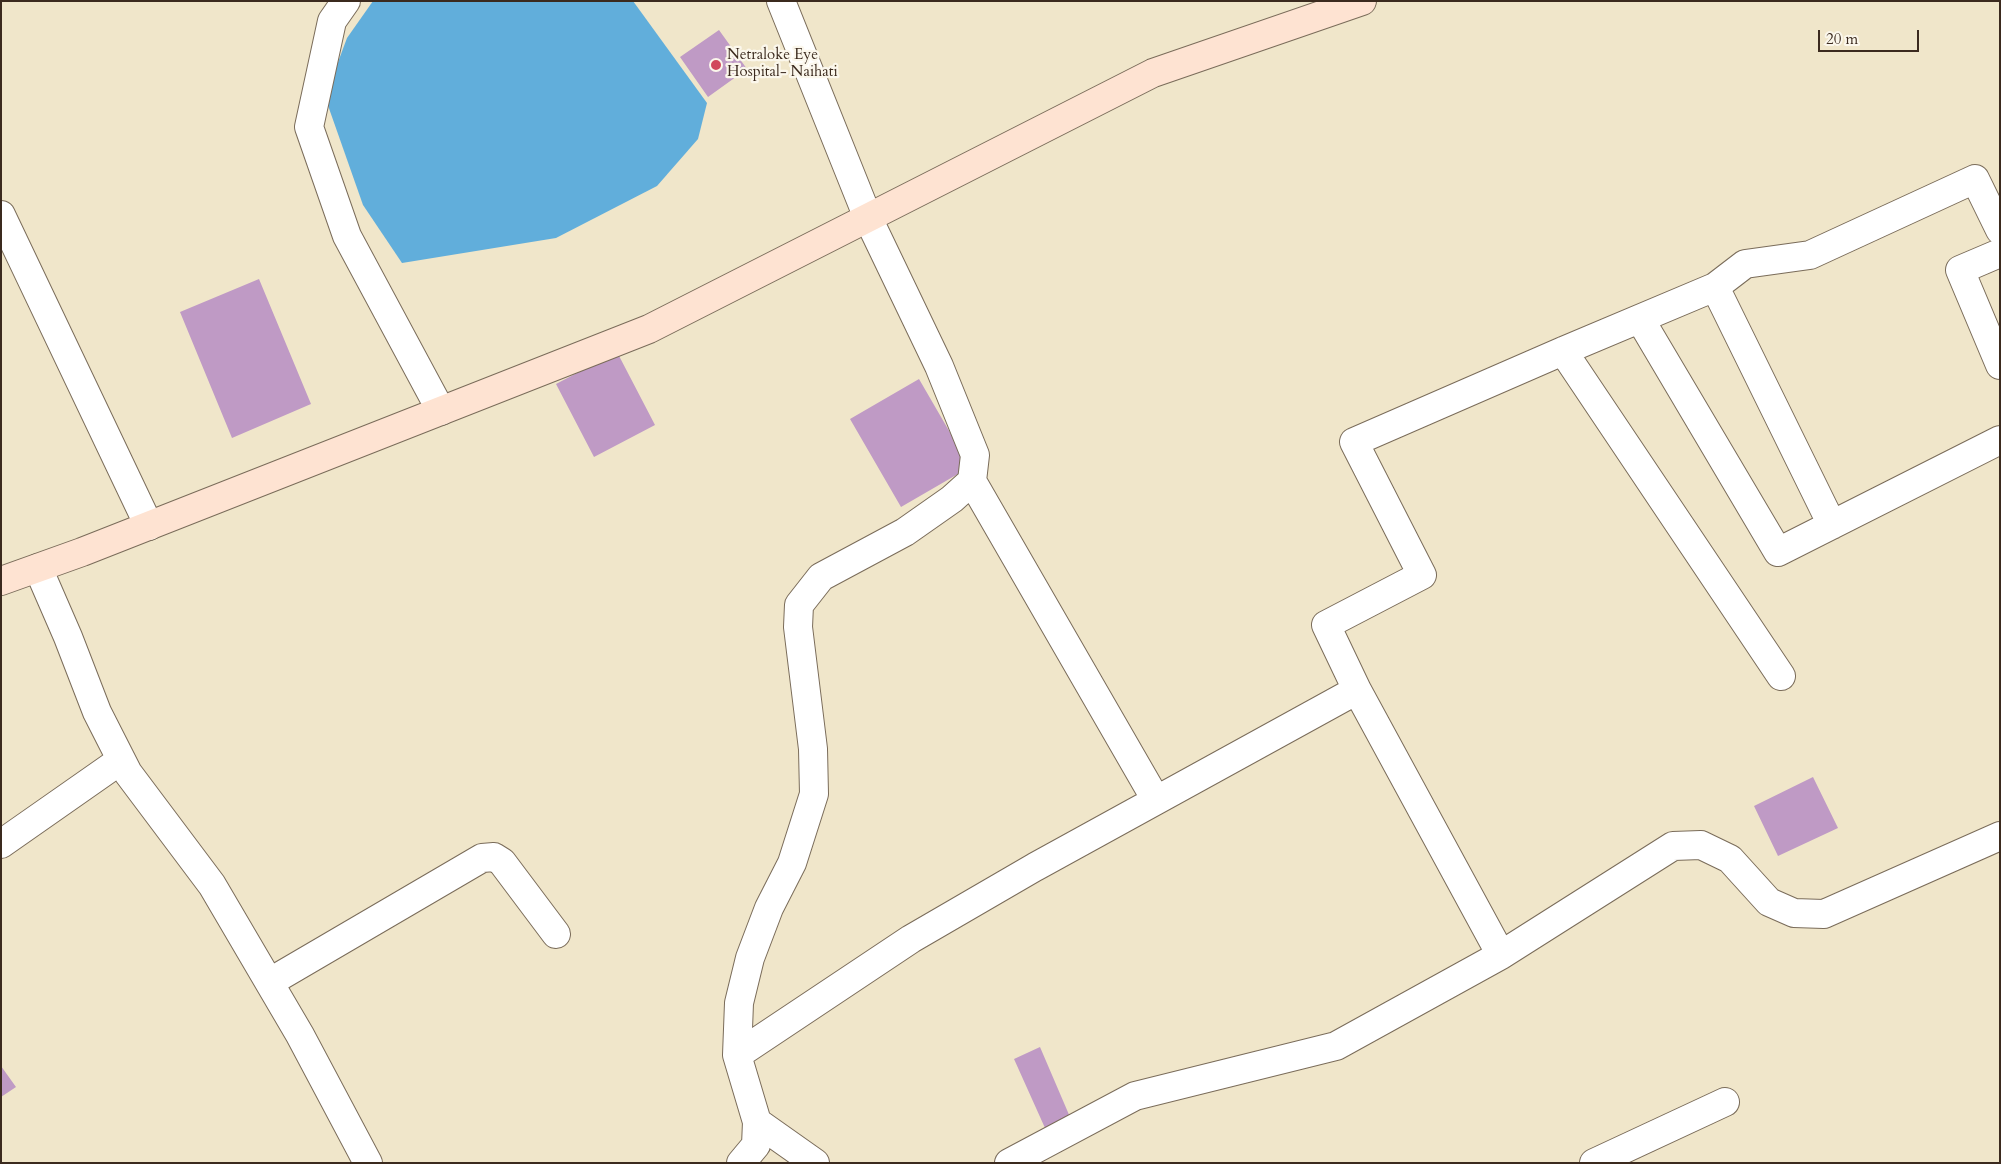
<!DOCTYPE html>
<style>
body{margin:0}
#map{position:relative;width:2001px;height:1164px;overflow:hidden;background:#f0e6ca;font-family:Cardo,serif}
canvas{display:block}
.frame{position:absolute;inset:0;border:2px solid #3b2a1e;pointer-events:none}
.scale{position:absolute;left:1818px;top:30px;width:101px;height:22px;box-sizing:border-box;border:2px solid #3b2a1e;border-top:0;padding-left:6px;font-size:15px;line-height:18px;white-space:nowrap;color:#3b2a1e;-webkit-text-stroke:4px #fbf7ec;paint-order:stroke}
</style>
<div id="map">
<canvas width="2001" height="1164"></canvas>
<div class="frame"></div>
<div class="scale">20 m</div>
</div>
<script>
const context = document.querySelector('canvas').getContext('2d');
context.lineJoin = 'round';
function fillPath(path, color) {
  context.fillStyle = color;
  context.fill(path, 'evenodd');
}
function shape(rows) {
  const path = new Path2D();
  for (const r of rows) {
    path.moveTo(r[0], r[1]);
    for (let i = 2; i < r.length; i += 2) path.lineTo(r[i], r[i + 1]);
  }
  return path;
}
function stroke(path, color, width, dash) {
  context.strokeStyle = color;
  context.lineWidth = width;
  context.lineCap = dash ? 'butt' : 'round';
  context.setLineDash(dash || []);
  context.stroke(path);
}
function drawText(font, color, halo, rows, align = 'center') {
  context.font = font + ' Cardo,serif';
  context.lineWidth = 4.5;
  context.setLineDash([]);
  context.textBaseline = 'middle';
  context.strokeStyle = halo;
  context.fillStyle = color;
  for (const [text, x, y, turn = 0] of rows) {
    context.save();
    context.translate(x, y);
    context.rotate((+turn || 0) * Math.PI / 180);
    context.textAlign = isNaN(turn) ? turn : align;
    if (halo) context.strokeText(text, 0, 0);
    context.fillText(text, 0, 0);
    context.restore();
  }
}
const water = shape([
 [373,1,633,1,707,103,698,139,657,186,556,238,402,263,363,205,325,97,347,38]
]);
const building = shape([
 [719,30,747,69,708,97,680,57],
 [259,279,311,404,232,438,180,312],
 [617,352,655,425,594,457,556,384],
 [919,379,970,467,901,507,850,419],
 [1813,777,1838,828,1778,856,1754,806],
 [1040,1047,1070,1117,1045,1128,1014,1059],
 [1,1066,16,1087,1,1097]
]);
const minor = shape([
 [346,1,332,21,309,127,347,236,441,411],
 [1,215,149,526],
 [2000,253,1960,270,2000,365],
 [1715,287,1832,525],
 [1640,319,1778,552,2000,440],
 [1563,351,1781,676],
 [972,481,1156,800],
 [38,568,68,637,97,712,128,773,212,885,300,1035,368,1163],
 [1357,690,1326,625,1422,575,1354,442,1563,351,1715,287,1745,264,1810,255,1975,179,2000,230],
 [1,844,121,760],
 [270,982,482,858,494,857,502,862,556,934],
 [737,1055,911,939,1035,867,1357,690,1501,955],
 [757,1122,815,1163],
 [741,1163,756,1145,757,1122,737,1055,739,1003,750,958,769,908,792,863,814,794,813,749,798,627,799,605,821,577,905,532,952,499,972,481,975,455,939,366,868,218,781,1],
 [1009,1163,1135,1096,1336,1046,1501,955,1673,846,1701,845,1730,859,1769,902,1794,913,1824,914,2000,836],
 [1594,1163,1725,1102]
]);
const secondary = shape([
 [1,581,82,552,649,329,1153,73,1362,1]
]);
const markers = [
 [716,65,6,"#d1495b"]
];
const poiNames = [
 ["Netraloke Eye",727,56],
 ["Hospital- Naihati",727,73]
];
fillPath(water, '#61aedb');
fillPath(building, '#bf9ac5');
stroke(minor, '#7a6c5a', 30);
stroke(secondary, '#7a6c5a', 30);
stroke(minor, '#fff', 28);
stroke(secondary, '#fee3d2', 28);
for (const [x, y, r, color] of markers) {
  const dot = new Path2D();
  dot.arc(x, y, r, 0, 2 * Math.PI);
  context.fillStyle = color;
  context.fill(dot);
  stroke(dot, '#fbf7ec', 2);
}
drawText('15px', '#3b2a1e', '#fbf7ec', poiNames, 'left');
</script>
